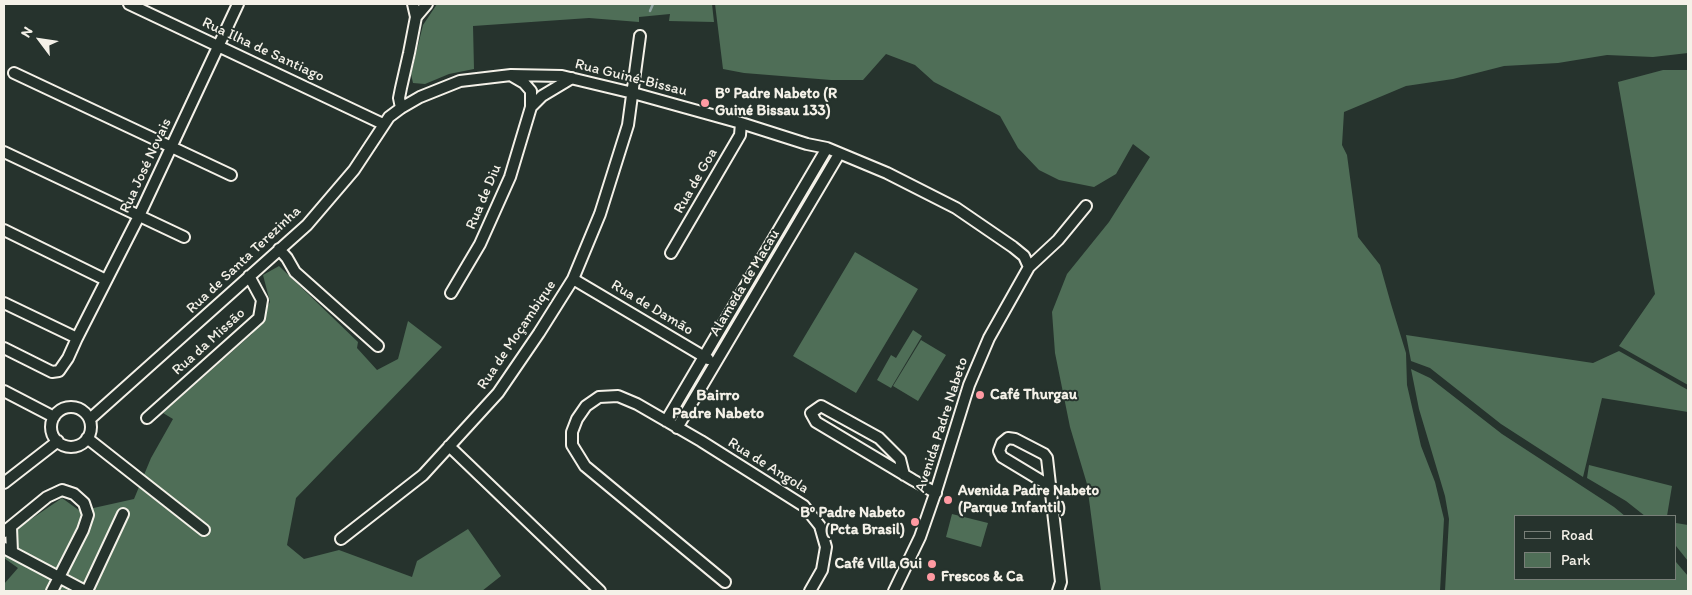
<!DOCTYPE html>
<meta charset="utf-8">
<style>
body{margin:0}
#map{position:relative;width:1692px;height:595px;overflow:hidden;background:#26332d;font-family:Itim,sans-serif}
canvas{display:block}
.frame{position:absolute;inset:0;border:5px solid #f4f1e8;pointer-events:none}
.legend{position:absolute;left:1514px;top:515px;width:162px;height:65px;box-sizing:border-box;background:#26332d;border:1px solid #787f78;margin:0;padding:6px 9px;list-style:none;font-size:15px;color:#f4f1e8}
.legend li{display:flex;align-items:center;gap:10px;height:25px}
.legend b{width:25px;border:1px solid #787f78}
.north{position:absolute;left:15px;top:15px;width:50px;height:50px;-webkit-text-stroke:4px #26332d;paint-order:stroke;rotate:301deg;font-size:14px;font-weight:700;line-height:20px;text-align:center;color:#f4f1e8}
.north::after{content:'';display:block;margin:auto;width:18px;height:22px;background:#f4f1e8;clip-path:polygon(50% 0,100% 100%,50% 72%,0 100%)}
</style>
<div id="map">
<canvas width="1692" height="595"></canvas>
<div class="frame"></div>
<ul class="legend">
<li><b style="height:6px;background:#26332d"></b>Road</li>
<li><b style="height:14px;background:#4f6e57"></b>Park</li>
</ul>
<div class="north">N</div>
</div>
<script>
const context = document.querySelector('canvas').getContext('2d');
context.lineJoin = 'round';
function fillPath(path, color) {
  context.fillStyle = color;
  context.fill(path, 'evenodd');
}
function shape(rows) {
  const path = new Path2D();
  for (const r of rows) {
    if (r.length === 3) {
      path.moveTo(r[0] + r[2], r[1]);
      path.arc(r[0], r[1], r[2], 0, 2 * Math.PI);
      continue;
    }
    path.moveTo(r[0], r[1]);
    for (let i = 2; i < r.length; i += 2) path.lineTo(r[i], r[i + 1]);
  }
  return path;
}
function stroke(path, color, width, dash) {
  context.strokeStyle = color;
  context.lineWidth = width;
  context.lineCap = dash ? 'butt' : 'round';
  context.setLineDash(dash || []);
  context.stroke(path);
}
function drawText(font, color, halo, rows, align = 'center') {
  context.font = font + ' Itim,sans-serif';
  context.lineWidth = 4;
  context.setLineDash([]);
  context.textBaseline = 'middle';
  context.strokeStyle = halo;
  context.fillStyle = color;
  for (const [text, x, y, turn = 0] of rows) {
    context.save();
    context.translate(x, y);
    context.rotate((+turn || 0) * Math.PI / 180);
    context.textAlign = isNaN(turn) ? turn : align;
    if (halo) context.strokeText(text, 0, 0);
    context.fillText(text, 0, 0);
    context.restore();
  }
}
const green = shape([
 [437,4,712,4,714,22,669,21,670,14,639,17,639,22,589,18,473,26,474,69,449,74,425,84,413,83,411,74,423,25],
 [715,4,1688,4,1688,53,1653,57,1607,55,1558,63,1504,66,1453,79,1406,86,1344,112,1342,145,1347,155,1358,237,1380,265,1391,304,1406,353,1407,385,1421,446,1435,482,1444,519,1440,591,1101,591,1087,484,1070,427,1055,353,1052,312,1067,274,1109,222,1150,157,1133,144,1116,174,1094,187,1059,180,1039,170,1018,148,1000,116,934,82,915,65,886,54,863,80,831,80,744,73,723,69],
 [1663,70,1688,70,1688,385,1619,346,1655,294,1618,82],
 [855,252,918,289,856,393,793,356],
 [279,266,358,342,357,348,377,370,398,359,408,321,442,347,296,498,287,545,304,559,339,550,412,577,417,561,468,529,501,576,482,591,4,591,4,584,18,568,4,558,4,544,21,526,62,498,80,511,134,499,151,458,173,419,163,413,252,334,270,302,263,275],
 [913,330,922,336,891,388,877,380,891,355,896,358],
 [1406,335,1593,363,1619,351,1688,390,1688,412,1602,398,1583,477,1501,424,1430,368,1411,361],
 [921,340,946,355,918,401,893,386],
 [1411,369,1430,378,1502,434,1614,507,1625,516,1516,516,1516,579,1676,579,1676,562,1688,576,1688,591,1445,591,1449,519,1445,496,1419,409],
 [1589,465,1672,486,1667,516,1645,516,1626,501,1587,478],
 [952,514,988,523,981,547,946,537],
 [1676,523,1688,525,1688,561,1676,546]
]);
const stream = shape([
 [650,11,653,4]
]);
const minor = shape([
 [129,4,383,124],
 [416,17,427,4],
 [14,73,231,175],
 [531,107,542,96,572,78],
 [401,108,399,98,401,88,409,53,416,17,413,4],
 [4,152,184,237],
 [4,230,106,280],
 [279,249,287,258,295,272,378,346],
 [671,253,740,135,741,123],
 [573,279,708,359],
 [451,293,480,244,510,177,531,107,531,91,524,83,512,76],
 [4,303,77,338],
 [4,348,52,372,59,371,68,358,77,338,139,216,238,4],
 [4,391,54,417],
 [71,427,20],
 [147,418,259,318,262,300,249,276],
 [90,419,307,225,354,170,389,117,401,108,420,97,460,81,511,75,562,76,633,93,741,123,807,144,827,148,887,173,956,208,1013,247,1024,256,1029,267],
 [666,421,827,148],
 [677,428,839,154],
 [87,438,204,530],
 [449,446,600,591],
 [904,475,900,459,879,438,821,406,811,413,816,422,913,480,936,493],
 [4,483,58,441],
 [1050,486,1002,457,999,451,1002,443,1008,438,1015,439,1044,454,1047,458,1061,582,1058,591],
 [11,527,12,552],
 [4,532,47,497,62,490,74,494,84,503,88,515,83,530,52,591],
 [341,539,423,475,498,393,539,333,573,279,600,214,628,125,640,36],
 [4,548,85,591],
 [725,582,585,466,572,445,572,432,577,419,586,406,599,397,618,396,637,404,701,441,804,506,820,526,826,547,822,570,810,591],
 [87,591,123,514],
 [894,591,920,537,937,488,969,385,989,338,1029,267,1058,240,1086,206]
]);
const markers = [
 [705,103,5,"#ff9aa2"],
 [980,395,5,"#ff9aa2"],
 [948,500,5,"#ff9aa2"],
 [915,522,5,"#ff9aa2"],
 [932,564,5,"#ff9aa2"],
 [931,577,5,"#ff9aa2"]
];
const streetNames = [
 ["Rua Ilha de Santiago",263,50,25],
 ["Rua Guiné-Bissau",631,78,14],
 ["Rua José Novais",146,166,-65],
 ["Rua de Goa",696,181,-60],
 ["Rua de Diu",484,197,-67],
 ["Rua de Santa Terezinha",244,260,-43],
 ["Alameda de Macau",745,283,-59],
 ["Rua de Damão",652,308,31],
 ["Rua de Moçambique",517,335,-56],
 ["Rua da Missão",209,342,-42],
 ["Avenida Padre Nabeto",942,425,-72],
 ["Rua de Angola",768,466,32]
];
const poiNames = [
 ["Bº Padre Nabeto (R",715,94],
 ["Guiné Bissau 133)",715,111],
 ["Café Thurgau",990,395],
 ["Avenida Padre Nabeto",958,491],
 ["(Parque Infantil)",958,508],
 ["Bº Padre Nabeto",905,513,"right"],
 ["(Pcta Brasil)",905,530,"right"],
 ["Café Villa Gui",922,564,"right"],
 ["Frescos & Ca",941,577]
];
const neighbourhoodNames = [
 ["Bairro",718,396],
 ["Padre Nabeto",718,414]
];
fillPath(green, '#4f6e57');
stroke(stream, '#8ca09e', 2.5);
stroke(minor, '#f4f1e8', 14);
stroke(minor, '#26332d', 10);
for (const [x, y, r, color] of markers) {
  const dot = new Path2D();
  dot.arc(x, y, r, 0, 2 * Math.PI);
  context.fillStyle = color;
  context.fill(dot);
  stroke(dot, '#26332d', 2);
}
drawText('15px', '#f4f1e8', '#26332d', streetNames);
drawText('bold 15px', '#f4f1e8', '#26332d', poiNames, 'left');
drawText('bold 16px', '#f4f1e8', '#26332d', neighbourhoodNames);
</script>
